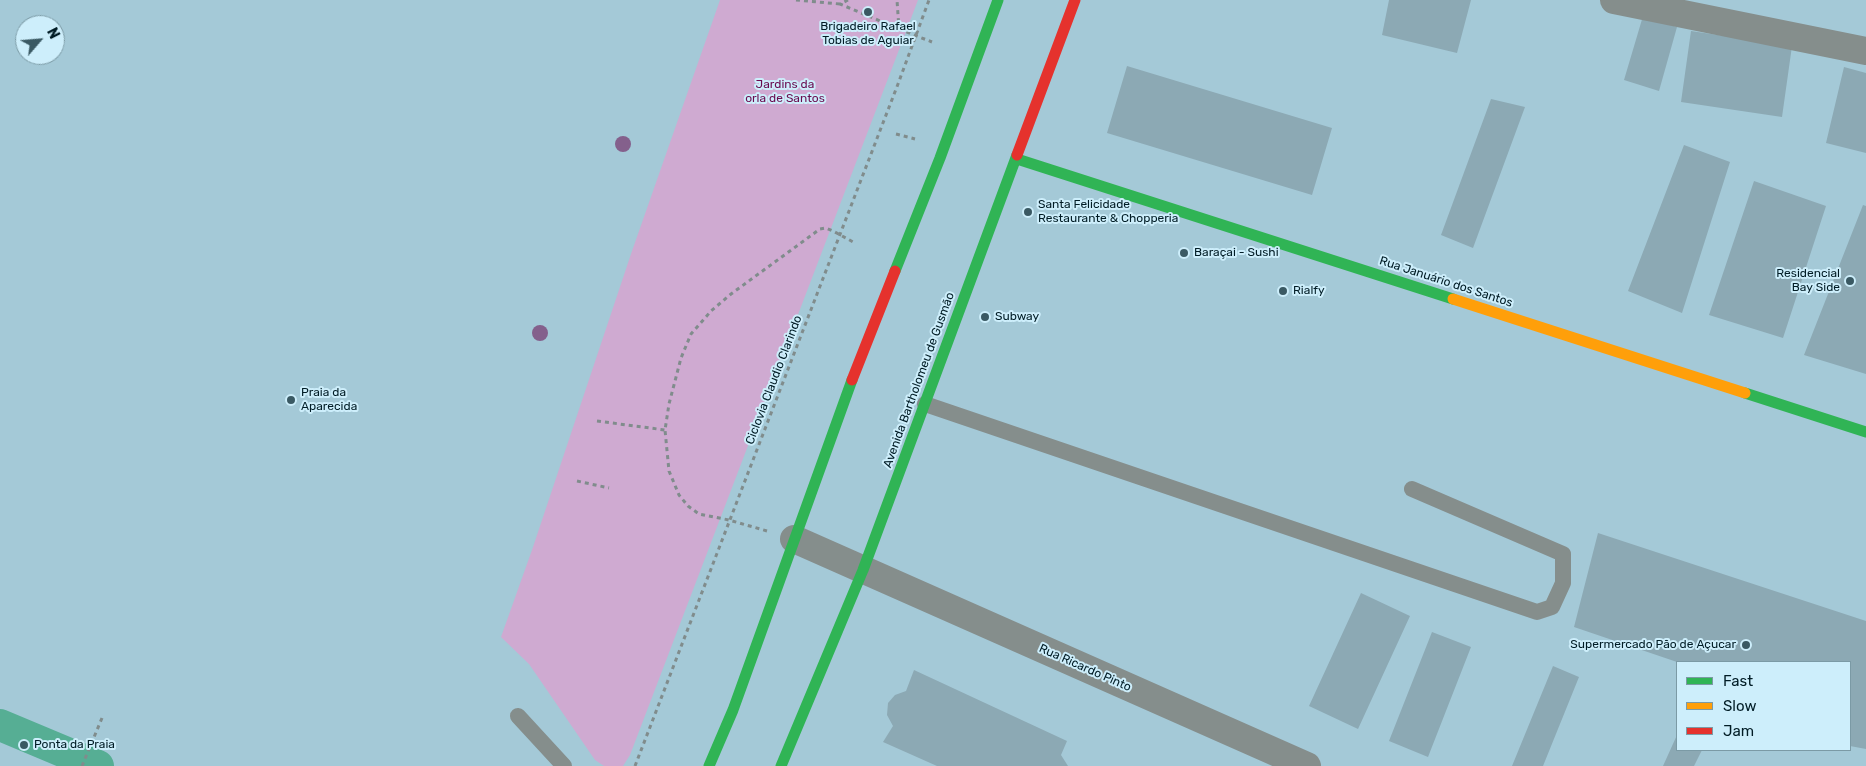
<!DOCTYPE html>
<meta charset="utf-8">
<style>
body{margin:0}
#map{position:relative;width:1866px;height:766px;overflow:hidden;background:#a4c9d7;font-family:Rubik,sans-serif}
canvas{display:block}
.legend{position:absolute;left:1676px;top:661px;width:175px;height:90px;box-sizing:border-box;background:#cdeefb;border:1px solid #7b9aa5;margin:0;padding:6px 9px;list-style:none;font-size:15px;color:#011c25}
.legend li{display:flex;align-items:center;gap:10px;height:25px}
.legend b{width:25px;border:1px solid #7b9aa5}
.north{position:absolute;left:15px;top:15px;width:50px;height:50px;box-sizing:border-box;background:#cdeefb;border:1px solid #7b9aa5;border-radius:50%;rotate:63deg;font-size:14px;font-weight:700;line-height:20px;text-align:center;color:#011c25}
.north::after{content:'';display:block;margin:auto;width:18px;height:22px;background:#3a5963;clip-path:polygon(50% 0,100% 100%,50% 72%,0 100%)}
</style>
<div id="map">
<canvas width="1866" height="766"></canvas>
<ul class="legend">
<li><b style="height:6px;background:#30b455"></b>Fast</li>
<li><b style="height:6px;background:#ff9f0a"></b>Slow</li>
<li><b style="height:6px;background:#e5322d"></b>Jam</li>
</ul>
<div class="north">N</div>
</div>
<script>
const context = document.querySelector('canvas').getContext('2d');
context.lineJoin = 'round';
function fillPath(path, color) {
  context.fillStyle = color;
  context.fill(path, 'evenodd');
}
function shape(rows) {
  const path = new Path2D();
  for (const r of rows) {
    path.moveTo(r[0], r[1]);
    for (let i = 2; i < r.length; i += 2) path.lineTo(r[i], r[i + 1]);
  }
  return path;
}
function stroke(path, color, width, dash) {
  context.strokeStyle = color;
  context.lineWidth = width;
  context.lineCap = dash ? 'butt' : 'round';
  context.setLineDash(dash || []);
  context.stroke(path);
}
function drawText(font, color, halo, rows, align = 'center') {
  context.font = font + ' Rubik,sans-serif';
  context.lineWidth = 4;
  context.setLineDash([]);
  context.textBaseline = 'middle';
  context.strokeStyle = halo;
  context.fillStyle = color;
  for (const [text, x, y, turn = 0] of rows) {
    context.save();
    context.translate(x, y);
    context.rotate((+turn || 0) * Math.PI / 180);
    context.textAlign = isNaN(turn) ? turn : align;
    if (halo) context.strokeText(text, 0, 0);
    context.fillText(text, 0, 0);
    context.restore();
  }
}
const green = shape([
 [720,0,918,0,630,755,623,766,604,766,595,760,529,664,501,637,532,550,632,251]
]);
const canal = shape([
 [0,725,98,766]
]);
const building = shape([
 [1389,0,1471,0,1457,53,1382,35],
 [1643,16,1677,27,1659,91,1624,80],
 [1691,31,1792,46,1782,117,1681,102],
 [1127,66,1332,128,1312,195,1107,133],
 [1844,67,1866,73,1866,153,1826,143],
 [1491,99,1525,107,1473,248,1441,235],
 [1684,145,1730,162,1682,313,1628,291],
 [1754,181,1826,206,1783,338,1709,315],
 [1863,205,1866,206,1866,374,1804,355],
 [1598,533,1866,621,1866,749,1850,746,1850,662,1677,662,1574,627],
 [1361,593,1410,616,1358,729,1309,706],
 [1432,632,1471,647,1428,757,1389,741],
 [1553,666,1579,677,1543,766,1512,766],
 [914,670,1067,741,1061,755,1068,766,937,766,883,742,893,726,887,715,888,703,895,695,906,691],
 [1677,735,1677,750,1702,750,1694,766,1663,766]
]);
const path = shape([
 [796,0,840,4],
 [848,0,840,4,899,29,897,0],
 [899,29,932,42],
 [896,134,915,139],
 [597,421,665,430],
 [577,481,609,488],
 [767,531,729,520,699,514,688,506,679,495,669,471,665,430,669,404,681,358,691,334,711,311,731,294,820,229,826,228,833,231,855,243],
 [82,766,102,718],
 [635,766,898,84,929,0]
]);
const lane = shape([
 [925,404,1537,612,1552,607,1563,583,1563,554,1412,489],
 [518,716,564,766]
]);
const street = shape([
 [1614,0,1866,51],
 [794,539,1307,766]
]);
const fast = shape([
 [1017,159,1453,299],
 [895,271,940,158,998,0],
 [1745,393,1866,432],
 [709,766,733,710,852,380],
 [781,766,863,570,1017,155]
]);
const slow = shape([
 [1453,299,1745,393]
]);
const jam = shape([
 [1017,155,1075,0],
 [852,380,895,271]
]);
const trees = [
 [623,144],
 [540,333]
];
const markers = [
 [868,12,5,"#3a5963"],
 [1028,212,5,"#3a5963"],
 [1184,253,5,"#3a5963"],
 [1850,281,5,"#3a5963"],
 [1283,291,5,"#3a5963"],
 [985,317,5,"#3a5963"],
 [291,400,5,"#3a5963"],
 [1746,645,5,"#3a5963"],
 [24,745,5,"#3a5963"]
];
const poiNames = [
 ["Brigadeiro Rafael",868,27,"center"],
 ["Tobias de Aguiar",868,41,"center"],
 ["Santa Felicidade",1038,205],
 ["Restaurante & Chopperia",1038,219],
 ["Baraçai - Sushi",1194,253],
 ["Residencial",1840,274,"right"],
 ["Bay Side",1840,288,"right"],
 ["Rialfy",1293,291],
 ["Subway",995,317],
 ["Praia da",301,393],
 ["Aparecida",301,407],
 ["Supermercado Pão de Açucar",1736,645,"right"],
 ["Ponta da Praia",34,745]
];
const parkNames = [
 ["Jardins da",785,85],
 ["orla de Santos",785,99]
];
const streetNames = [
 ["Rua Januário dos Santos",1446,282,18],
 ["Ciclovia Claudio Clarindo",774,380,-69],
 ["Avenida Bartholomeu de Gusmão",919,380,-70],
 ["Rua Ricardo Pinto",1085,668,24]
];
fillPath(green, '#cfaad1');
stroke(canal, '#56ae94', 32);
fillPath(building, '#8ca9b4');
stroke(path, '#808c8c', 3, [4, 4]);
stroke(lane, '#858e8c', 16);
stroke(street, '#858e8c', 28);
stroke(fast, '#30b455', 11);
stroke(slow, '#ff9f0a', 11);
stroke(jam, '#e5322d', 11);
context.fillStyle = '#84608c';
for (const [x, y] of trees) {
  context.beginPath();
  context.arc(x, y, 8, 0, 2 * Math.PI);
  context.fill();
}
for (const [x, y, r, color] of markers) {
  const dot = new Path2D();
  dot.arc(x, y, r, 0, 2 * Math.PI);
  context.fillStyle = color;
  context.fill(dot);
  stroke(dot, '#cdeefb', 2);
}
drawText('12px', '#011c25', '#cdeefb', poiNames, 'left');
drawText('12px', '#6a0b4f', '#cdeefb', parkNames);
drawText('12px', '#011c25', '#cdeefb', streetNames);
</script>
